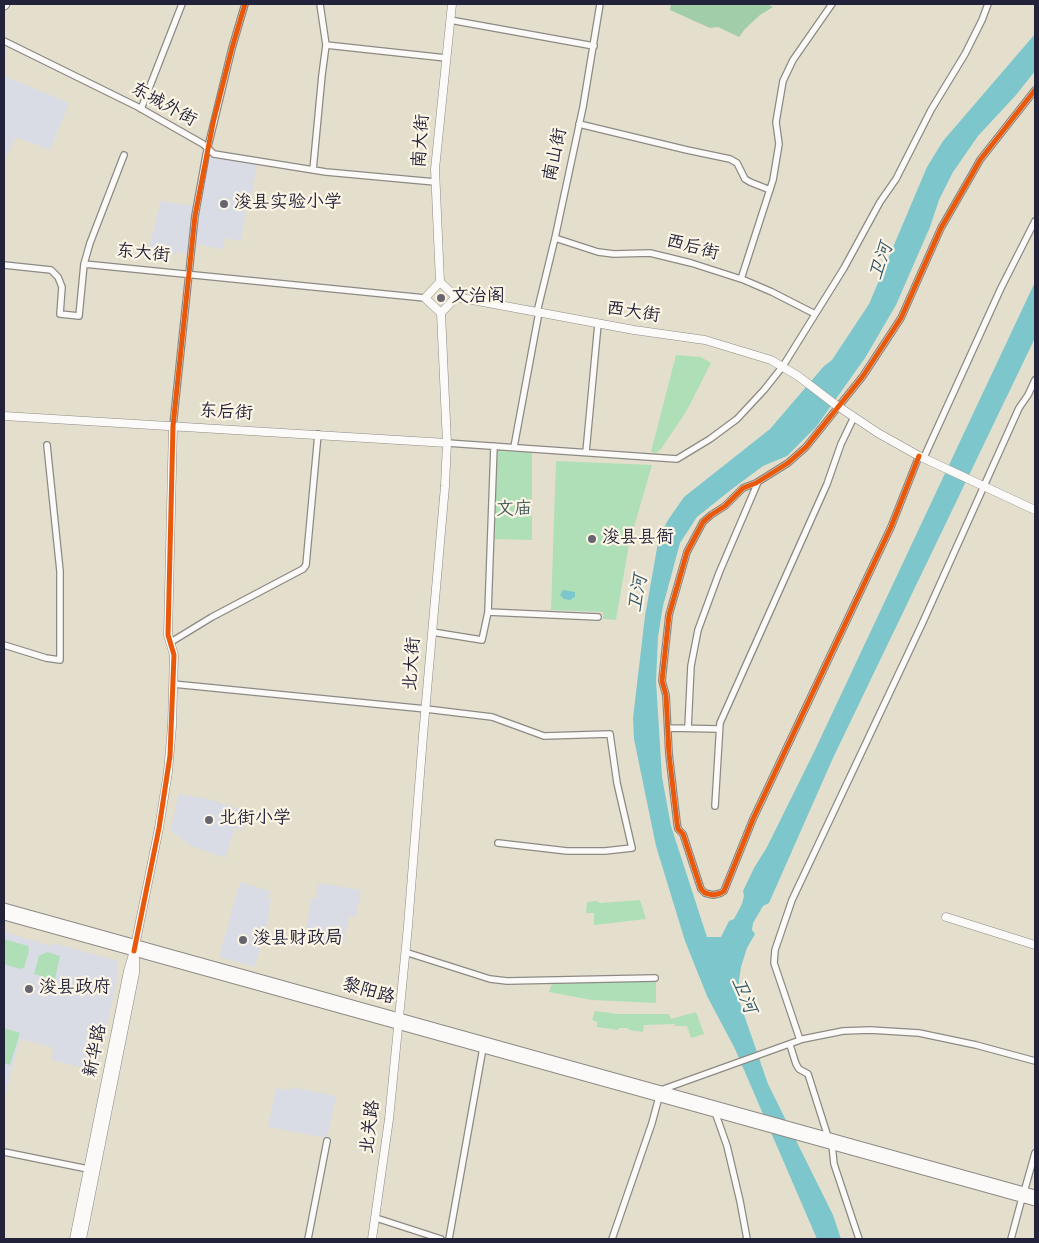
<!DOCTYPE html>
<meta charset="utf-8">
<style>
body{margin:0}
#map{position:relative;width:1039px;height:1243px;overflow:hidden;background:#e4dfcd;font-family:"Indie Flower",sans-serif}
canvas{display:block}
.frame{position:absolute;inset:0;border:5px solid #22223b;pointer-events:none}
</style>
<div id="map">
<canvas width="1039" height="1243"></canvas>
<div class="frame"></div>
</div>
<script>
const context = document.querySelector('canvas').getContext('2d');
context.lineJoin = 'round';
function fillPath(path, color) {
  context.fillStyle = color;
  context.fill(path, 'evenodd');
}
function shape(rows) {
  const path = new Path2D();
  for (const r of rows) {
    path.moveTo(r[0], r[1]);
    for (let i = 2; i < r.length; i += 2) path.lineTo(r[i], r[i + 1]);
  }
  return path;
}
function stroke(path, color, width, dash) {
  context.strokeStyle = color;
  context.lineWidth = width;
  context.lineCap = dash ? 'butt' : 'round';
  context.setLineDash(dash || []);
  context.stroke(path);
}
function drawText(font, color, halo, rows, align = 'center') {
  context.font = font + ' "Indie Flower","LXGW WenKai TC",sans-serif';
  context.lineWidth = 4.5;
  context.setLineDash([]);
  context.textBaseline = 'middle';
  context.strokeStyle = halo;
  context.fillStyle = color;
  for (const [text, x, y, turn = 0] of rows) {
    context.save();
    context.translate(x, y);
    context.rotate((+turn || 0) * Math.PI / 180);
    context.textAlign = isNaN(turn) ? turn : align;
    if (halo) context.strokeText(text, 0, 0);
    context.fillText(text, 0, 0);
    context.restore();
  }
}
const built = shape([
 [4,76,69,103,50,150,16,137,4,161],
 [208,156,257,163,251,201,247,200,241,241,225,238,223,249,188,243,186,254,176,252,176,255,163,253,162,257,147,254,161,201,200,207],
 [179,794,208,799,249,812,243,830,235,828,225,858,189,845,170,830],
 [240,882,270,891,268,898,271,899,267,924,255,967,219,957],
 [318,883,361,890,356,917,349,916,344,944,305,938,311,898,316,899],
 [4,932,51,946,53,943,118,961,118,975,97,1071,52,1060,53,1048,20,1039,4,1100],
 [291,1087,336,1096,327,1138,268,1127,276,1088,290,1090]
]);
const green = shape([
 [676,355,701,357,711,363,686,412,661,449,656,453,651,452],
 [497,451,532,452,532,540,495,539],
 [556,461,652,465,629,544,616,620,603,619,603,612,551,610],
 [640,900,646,919,594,925,594,913,586,913,587,902,597,901,600,903],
 [4,939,28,946,29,951,24,968,20,969,4,964],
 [47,952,60,956,55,980,34,974,39,956],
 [656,981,656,1003,592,1000,549,992,552,983],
 [595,1011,618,1014,669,1014,671,1019,696,1012,704,1034,691,1038,687,1026,675,1026,675,1024,644,1025,643,1032,629,1030,628,1028,619,1028,618,1030,597,1027,597,1022,592,1020],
 [4,1028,20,1033,10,1065,4,1063]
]);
const forest = shape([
 [671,4,766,4,773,7,760,15,745,29,739,37,718,27,710,28,670,10]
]);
const water = shape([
 [1035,34,1035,71,1016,95,978,136,953,172,939,200,930,227,896,305,865,358,816,427,787,456,763,466,732,489,697,517,680,543,663,606,658,637,656,681,662,777,671,826,706,934,707,937,721,937,729,921,734,919,742,904,744,896,743,891,754,868,767,847,814,752,1035,282,1035,338,833,758,769,903,763,906,753,923,752,930,755,934,747,948,741,967,739,980,740,1003,768,1084,833,1215,841,1239,817,1239,735,1049,707,996,685,941,656,846,634,739,633,718,645,616,659,537,668,520,684,497,770,429,824,366,832,360,869,304,927,167,943,141],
 [563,590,575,592,575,597,570,600,564,599,560,595]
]);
const street = shape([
 [450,20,594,46],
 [4,41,138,107,203,144,214,154,326,172,435,182],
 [326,45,446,58],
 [141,109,182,4],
 [579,124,687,150,730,159,737,163,745,179,750,182,770,190],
 [313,170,322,75,326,45,320,4],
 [555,238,598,252,614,254,650,253,691,263,744,280,772,292,815,314],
 [84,264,90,243,124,155],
 [4,265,51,270,58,277,62,287,60,314,79,316,84,264,425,298],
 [741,279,773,180,779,144,776,122,783,81,793,60,832,4],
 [537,312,555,238,583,107,600,4],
 [173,426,195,216,206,155,232,48,245,4],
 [447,443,677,459,710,439,737,419,764,390,783,366,844,268,880,202,896,179,931,110,965,54,982,20,988,4],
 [514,447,539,312],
 [586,452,598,324],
 [925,455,1001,288,1035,221],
 [919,456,891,527,753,819,724,891,721,893,713,895,705,893,701,889,683,834,678,829,677,823,669,754,666,695,662,681,669,615,687,552,703,522,711,515,725,506,743,488,756,483,788,463,806,447,863,376,901,318,941,228,971,176,980,160,1035,90],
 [488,612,494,446],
 [432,632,482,640,488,612,598,617],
 [171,642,212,617,303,569,306,565,318,434],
 [4,645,46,658,60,660,60,571,47,445],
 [173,684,426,709,492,717,544,736,610,734,617,783,632,848,605,851,567,851,498,843],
 [669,728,719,729],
 [688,728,691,666,698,630,719,573,758,482],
 [715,806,720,723,827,484,841,444,854,417],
 [405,952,490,979,507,981,655,978],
 [800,1040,774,963,775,950,792,900,922,624,1019,408,1028,395,1035,380],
 [790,1045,796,1064,799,1069,808,1074,828,1137],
 [661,1090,803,1039,843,1031,870,1030,919,1033,976,1045,1035,1061],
 [715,1112,727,1146,740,1201,747,1239],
 [832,1145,834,1164,859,1239],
 [4,1152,88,1169],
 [1024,1192,1035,1153],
 [376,1218,441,1239],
 [308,1239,327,1141],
 [449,1239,483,1048],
 [612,1239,652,1123,659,1097],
 [1011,1239,1022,1198]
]);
const secondary = shape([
 [440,282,435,169,452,4],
 [440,282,456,297,441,313,425,298,440,282],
 [456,297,634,330,705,340,771,360,798,376,836,405,878,433,919,456,1035,510],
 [4,416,447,443],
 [946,917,1035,945],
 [74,1239,128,971,134,951,159,828,168,772,172,726,174,655,168,635,173,426],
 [82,1239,135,973,135,958],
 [372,1239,389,1119,408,926,423,736,445,486,447,443,441,313]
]);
const primary = shape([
 [4,5,5,4],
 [4,908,1035,1195],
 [4,915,1035,1201]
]);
const cycleway = shape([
 [919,456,891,527,753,819,724,891,721,893,713,895,705,893,701,889,683,834,678,829,677,823,669,754,666,695,662,681,669,615,687,552,703,522,711,515,725,506,743,488,756,483,788,463,806,447,863,376,901,318,941,228,971,176,980,160,1035,90],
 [134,951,159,828,170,756,174,655,168,635,173,426,195,216,213,123,232,48,245,4]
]);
const markers = [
 [224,204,5,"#66646e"],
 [441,298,5,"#66646e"],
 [592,539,5,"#66646e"],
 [209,820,5,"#66646e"],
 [243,940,5,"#66646e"],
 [29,989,5,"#66646e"]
];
const streetNames = [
 ["东城外街",163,106,29],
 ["南大街",423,141,-86],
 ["南山街",557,155,-78],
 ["西后街",692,249,15],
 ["东大街",143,255,6],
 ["西大街",633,314,9],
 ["东后街",226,414,3],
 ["北大街",414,664,-86],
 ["黎阳路",368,993,16],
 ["新华路",97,1051,-79],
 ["北关路",372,1127,-83]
];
const poiNames = [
 ["浚县实验小学",234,204],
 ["文治阁",451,298],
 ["浚县县衙",602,539],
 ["北街小学",219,820],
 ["浚县财政局",253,940],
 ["浚县政府",39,989]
];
const parkNames = [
 ["文庙",514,511]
];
const waterNames = [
 ["卫河",883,262,-71],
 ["卫河",640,594,-80],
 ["卫河",742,996,67]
];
fillPath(built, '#dadce5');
fillPath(green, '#afdfb7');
fillPath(forest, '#a1cda8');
fillPath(water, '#7dc7cc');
stroke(street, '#8d8a85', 8);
stroke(secondary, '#8d8a85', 9);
stroke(primary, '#8d8a85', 11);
stroke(street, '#fbfaf8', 5.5);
stroke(secondary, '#fbfaf8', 8);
stroke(primary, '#fbfaf8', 9);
stroke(cycleway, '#e8590c', 5);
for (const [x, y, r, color] of markers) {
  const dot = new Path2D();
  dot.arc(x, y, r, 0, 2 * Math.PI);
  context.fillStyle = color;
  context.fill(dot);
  stroke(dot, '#fcf5e5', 2);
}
drawText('18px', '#22223b', '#fcf5e5', streetNames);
drawText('18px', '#22223b', '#fcf5e5', poiNames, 'left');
drawText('18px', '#3f5b5b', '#fcf5e5', parkNames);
drawText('italic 19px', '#32586d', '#fcf5e5', waterNames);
</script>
